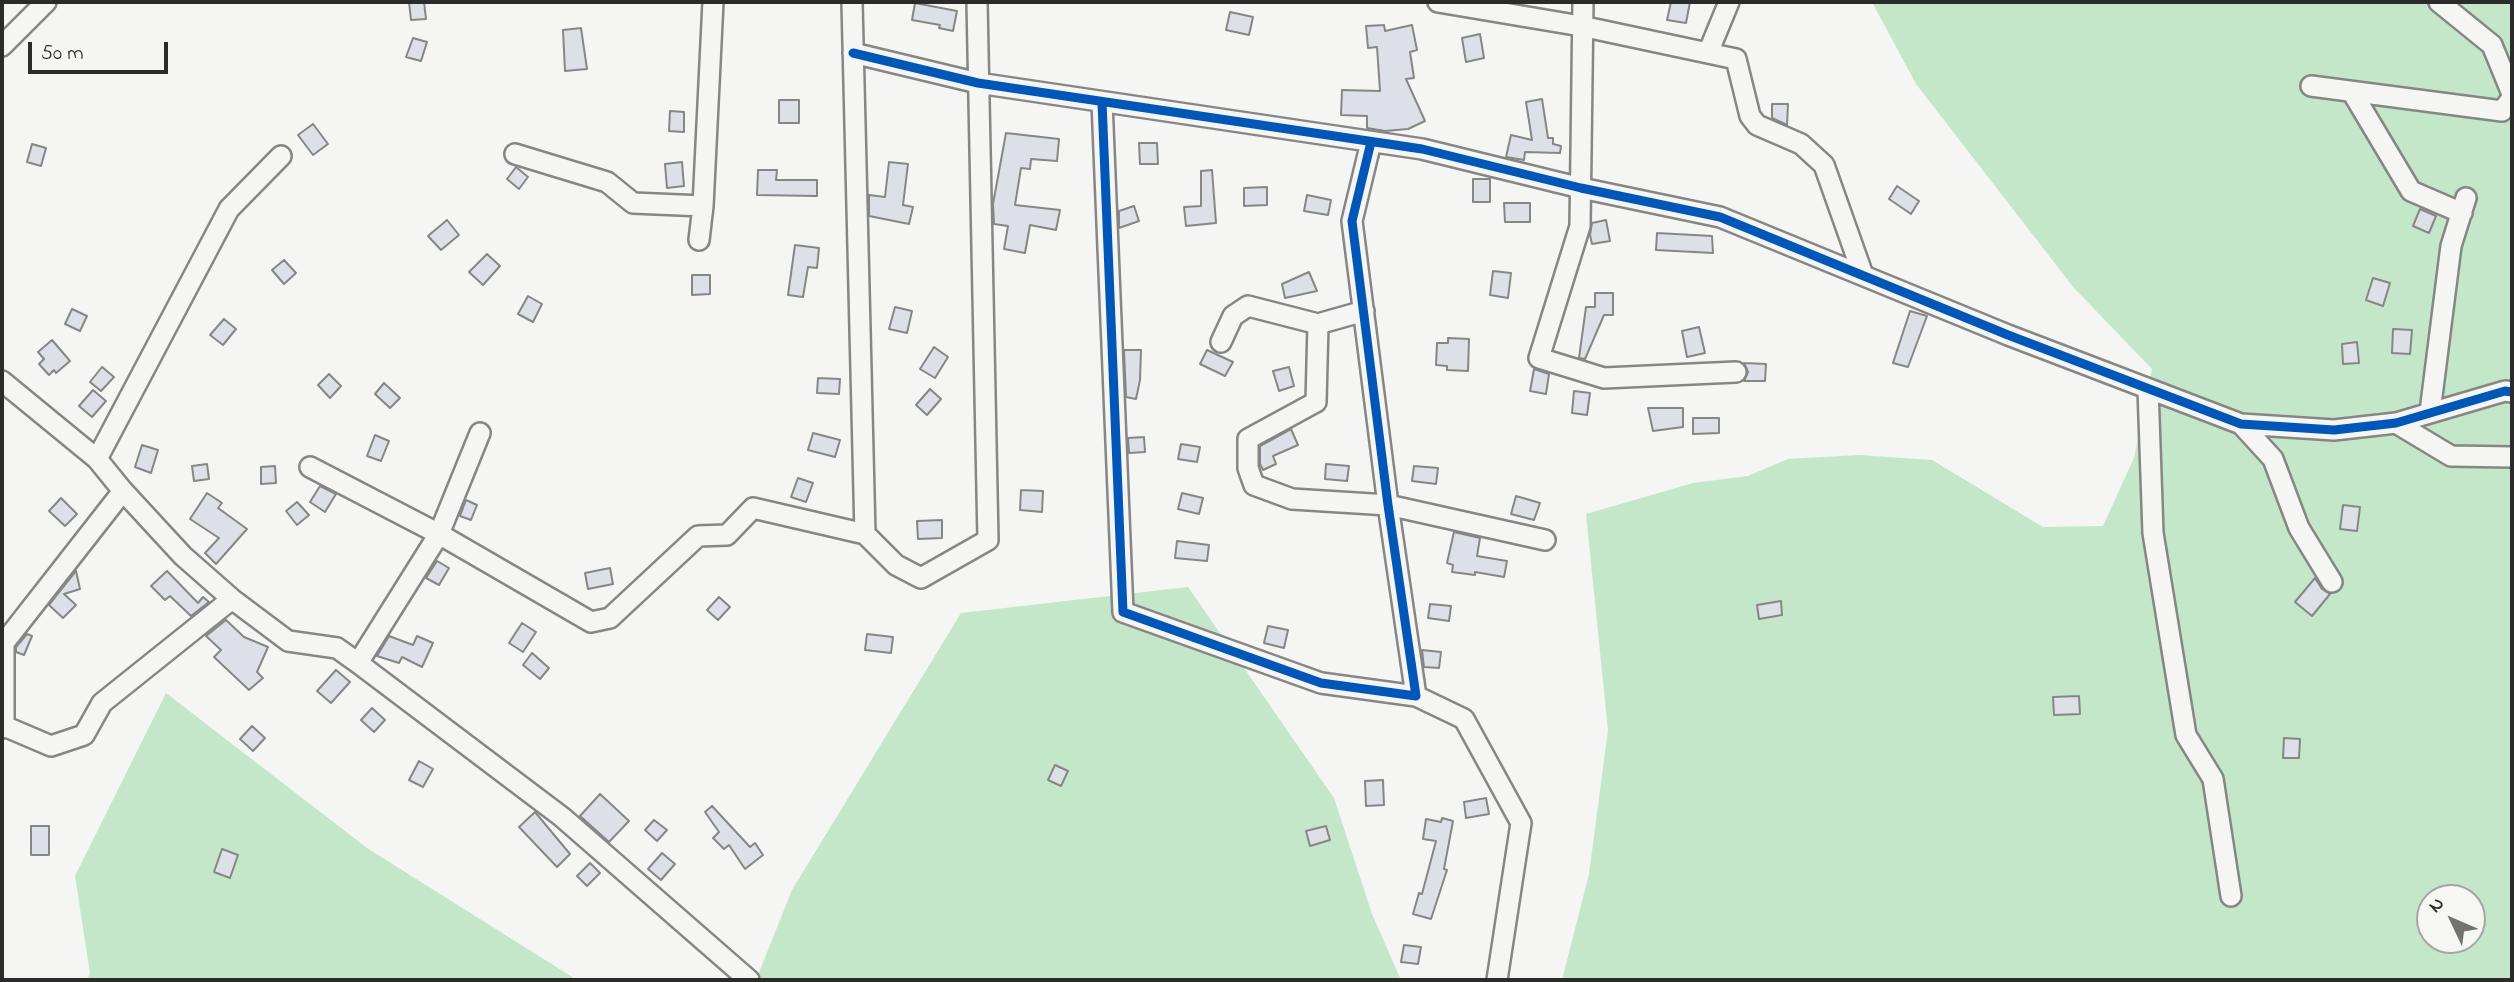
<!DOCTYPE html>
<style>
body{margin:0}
#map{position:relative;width:2514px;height:982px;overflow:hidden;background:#f5f5f3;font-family:"Indie Flower",sans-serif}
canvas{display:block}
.frame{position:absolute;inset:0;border:4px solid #2b2b2b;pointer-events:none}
.north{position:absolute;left:2416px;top:884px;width:70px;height:70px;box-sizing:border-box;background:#f6f6f2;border:2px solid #a5a5a2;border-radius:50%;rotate:314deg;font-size:19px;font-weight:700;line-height:28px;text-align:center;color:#2b2b2b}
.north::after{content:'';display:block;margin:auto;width:24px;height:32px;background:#727271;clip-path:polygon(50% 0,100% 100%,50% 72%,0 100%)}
.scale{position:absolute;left:28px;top:42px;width:140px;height:32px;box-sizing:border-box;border:4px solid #2b2b2b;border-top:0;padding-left:9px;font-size:21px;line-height:24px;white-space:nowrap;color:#2b2b2b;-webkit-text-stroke:5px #f6f6f2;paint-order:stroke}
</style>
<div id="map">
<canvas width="2514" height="982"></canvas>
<div class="frame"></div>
<div class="north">N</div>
<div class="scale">50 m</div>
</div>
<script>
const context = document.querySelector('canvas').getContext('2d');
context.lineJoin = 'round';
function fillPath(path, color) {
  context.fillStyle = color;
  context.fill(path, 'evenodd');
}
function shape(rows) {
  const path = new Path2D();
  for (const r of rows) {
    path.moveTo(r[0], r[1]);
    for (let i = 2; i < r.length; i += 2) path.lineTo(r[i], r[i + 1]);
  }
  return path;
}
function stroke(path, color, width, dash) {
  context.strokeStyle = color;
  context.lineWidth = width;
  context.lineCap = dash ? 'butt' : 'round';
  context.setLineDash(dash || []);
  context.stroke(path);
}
const green = shape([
 [1872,2,2512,2,2512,980,1562,980,1589,874,1608,730,1586,514,1693,483,1748,476,1788,459,1859,455,1932,460,2043,527,2103,526,2134,458,2152,369,2074,288,1916,84],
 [2430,898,2472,898,2472,940,2430,940],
 [1188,587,1334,798,1372,914,1401,980,756,980,792,890,961,613],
 [166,693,367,848,577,980,87,980,90,973,75,876]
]);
const building = shape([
 [409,2,424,2,426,19,411,20,409,2],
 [1671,2,1690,2,1686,23,1667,20,1671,2],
 [915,3,957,11,953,31,939,28,940,25,912,20,915,3],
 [1230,12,1253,17,1249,35,1226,30,1230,12],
 [1384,25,1385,31,1412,25,1417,50,1410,52,1414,78,1406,79,1425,121,1408,129,1385,131,1367,128,1367,116,1341,115,1342,90,1380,91,1377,47,1368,48,1366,26,1384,25],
 [581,28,587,69,565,71,563,30,581,28],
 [1480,34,1484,58,1466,62,1462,38,1480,34],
 [413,38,427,42,421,61,406,57,413,38],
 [1542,99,1548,138,1553,138,1553,144,1561,146,1560,153,1525,152,1524,160,1506,157,1511,135,1532,140,1526,102,1542,99],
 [779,100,799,100,799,123,779,123,779,100],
 [1772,104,1788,104,1787,125,1772,118,1772,104],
 [670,111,684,112,684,132,669,131,670,111],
 [313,124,328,144,313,155,298,135,313,124],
 [1006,133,1059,139,1057,161,1031,159,1030,169,1021,168,1015,205,1060,210,1056,230,1030,225,1025,253,1004,249,1008,226,994,224,993,204,1006,133],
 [1139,143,1157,143,1158,164,1140,164,1139,143],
 [32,144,46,148,41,166,27,162,32,144],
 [682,162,684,186,667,188,665,164,682,162],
 [889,162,908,164,903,205,913,207,909,224,869,216,869,195,885,197,889,162],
 [516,167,528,177,519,189,507,179,516,167],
 [758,170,777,170,776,180,817,180,817,196,757,195,758,170],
 [1212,170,1216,223,1186,226,1184,207,1201,206,1201,171,1212,170],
 [1473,179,1490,179,1490,202,1473,202,1473,179],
 [1897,186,1919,201,1911,214,1889,199,1897,186],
 [1267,187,1267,205,1244,206,1244,188,1267,187],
 [1307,195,1331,200,1328,215,1304,211,1307,195],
 [1504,203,1530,203,1530,222,1505,222,1504,203],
 [1134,206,1139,221,1119,228,1119,211,1134,206],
 [2420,209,2436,216,2429,233,2413,226,2420,209],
 [447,220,459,235,441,250,428,236,447,220],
 [1606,220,1610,241,1592,244,1590,235,1592,223,1606,220],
 [1657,233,1712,236,1713,253,1656,250,1657,233],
 [795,245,819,248,817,268,808,267,803,297,788,295,795,245],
 [487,254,500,266,483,285,469,272,487,254],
 [284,260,296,273,284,284,272,270,284,260],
 [1493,271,1511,273,1508,298,1490,295,1493,271],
 [1309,272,1317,291,1285,298,1282,284,1309,272],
 [692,275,710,275,710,294,692,295,692,275],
 [2373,278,2390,283,2383,306,2366,300,2373,278],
 [1595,293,1613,293,1613,315,1604,315,1585,359,1579,358,1586,307,1595,307,1595,293],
 [528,296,542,304,533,322,518,314,528,296],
 [895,307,912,311,907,333,889,329,895,307],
 [72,309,87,316,80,331,65,324,72,309],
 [1910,311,1927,316,1908,367,1893,363,1910,311],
 [224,319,236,329,223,345,210,335,224,319],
 [1699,327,1705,353,1687,357,1682,331,1699,327],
 [2393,329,2412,330,2410,354,2392,353,2393,329],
 [1448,338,1469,339,1468,371,1447,370,1447,366,1436,365,1437,343,1448,343,1448,338],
 [52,340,70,361,56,373,54,370,49,375,39,364,44,359,38,352,52,340],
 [2357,342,2359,363,2343,364,2342,344,2357,342],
 [934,347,948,357,935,378,920,369,934,347],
 [1124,350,1141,350,1140,380,1136,399,1126,397,1124,350],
 [1207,350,1233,362,1225,376,1200,364,1207,350],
 [1744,363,1766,364,1765,381,1744,381,1748,372,1744,363],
 [102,367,114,377,101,391,90,382,102,367],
 [1289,367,1294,386,1279,391,1273,371,1289,367],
 [1534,369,1549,374,1546,394,1530,391,1534,369],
 [329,374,341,386,330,398,318,385,329,374],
 [818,378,840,379,839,394,817,393,818,378],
 [384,383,400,398,390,408,375,394,384,383],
 [930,389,941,399,927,415,916,405,930,389],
 [93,390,106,401,92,417,79,406,93,390],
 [1574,391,1590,393,1587,415,1572,413,1574,391],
 [1648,408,1683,408,1683,427,1653,431,1648,408],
 [1693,418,1719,418,1719,433,1693,434,1693,418],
 [1291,429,1298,445,1273,456,1276,464,1263,470,1260,464,1260,446,1291,429],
 [813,433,840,440,835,457,808,450,813,433],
 [375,435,389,441,381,461,367,456,375,435],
 [1144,437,1145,452,1129,453,1128,438,1144,437],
 [1181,444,1200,447,1197,462,1178,459,1181,444],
 [142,445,158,450,151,473,135,467,142,445],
 [207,464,209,479,194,481,192,466,207,464],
 [1326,464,1349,466,1347,481,1325,479,1326,464],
 [275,466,276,483,261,484,261,467,275,466],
 [1414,466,1438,468,1436,484,1412,481,1414,466],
 [798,478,813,483,806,502,791,497,798,478],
 [320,486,336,494,325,512,310,502,320,486],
 [1021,490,1043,491,1042,512,1020,510,1021,490],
 [207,493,222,503,218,508,247,529,216,564,205,553,219,538,190,519,207,493],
 [1182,493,1203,498,1199,514,1178,509,1182,493],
 [1516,496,1540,503,1534,520,1511,514,1516,496],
 [61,498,77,514,65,526,49,511,61,498],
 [466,500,477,505,471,520,460,516,466,500],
 [297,502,309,515,297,525,286,511,297,502],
 [2343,505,2360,507,2357,531,2340,529,2343,505],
 [942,520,942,538,918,539,917,521,942,520],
 [1454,532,1480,538,1477,556,1507,561,1504,577,1475,572,1475,575,1452,572,1453,565,1447,563,1454,532],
 [1177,541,1209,545,1207,561,1175,558,1177,541],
 [437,561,449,568,439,585,426,578,437,561],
 [610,568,613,584,588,589,585,573,610,568],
 [76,571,80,589,64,594,76,605,63,618,49,605,76,571],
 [167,571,198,603,203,597,209,602,191,616,170,596,165,600,151,586,167,571],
 [2315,578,2322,589,2330,594,2312,616,2295,602,2315,578],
 [719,597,730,607,718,620,707,610,719,597],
 [1781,601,1782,615,1759,619,1757,605,1781,601],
 [1430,604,1451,606,1449,621,1428,618,1430,604],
 [226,620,244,637,268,647,257,672,263,678,249,690,214,657,221,650,206,636,226,620],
 [522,623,536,632,523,652,509,643,522,623],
 [1268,626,1288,630,1284,648,1264,643,1268,626],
 [27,634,32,636,24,655,16,652,16,647,27,634],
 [867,634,893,637,891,653,865,650,867,634],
 [389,636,413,645,417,636,433,643,422,667,402,657,399,663,377,656,389,636],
 [1422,650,1441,652,1439,668,1424,667,1422,650],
 [532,653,549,668,540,679,523,665,532,653],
 [336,670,350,682,331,703,317,691,336,670],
 [2079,696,2080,714,2054,715,2053,697,2079,696],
 [372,708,385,720,374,732,361,720,372,708],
 [252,726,265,738,253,751,240,739,252,726],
 [2284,738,2300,739,2299,758,2283,758,2284,738],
 [419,761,433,769,423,787,409,780,419,761],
 [1055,765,1068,771,1061,786,1048,780,1055,765],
 [1383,780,1384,805,1366,806,1365,781,1383,780],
 [600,794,629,821,609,842,580,816,600,794],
 [1486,798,1489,814,1466,818,1464,802,1486,798],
 [712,806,750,847,755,843,763,855,745,869,729,845,724,849,713,838,719,832,705,812,712,806],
 [535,812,570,854,557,867,519,827,535,812],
 [1442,818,1453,821,1444,869,1447,870,1431,919,1413,914,1419,893,1422,894,1436,841,1423,839,1426,819,1441,822,1442,818],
 [654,820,667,830,657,841,645,830,654,820],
 [31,826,49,826,49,855,31,855,31,826],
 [1326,826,1330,840,1310,846,1306,831,1326,826],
 [222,849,238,855,230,878,214,872,222,849],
 [662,853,675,864,661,880,648,869,662,853],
 [590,863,600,873,587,886,577,876,590,863],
 [1404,945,1421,947,1418,964,1401,962,1404,945]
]);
const minor = shape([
 [852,2,865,534],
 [1438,2,1581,26,1736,59,1750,116,1757,125,1801,144,1824,165,1863,275],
 [1583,2,1580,226,1539,358,1604,378,1736,372],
 [2439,2,2492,45,2512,94],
 [2,46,46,2],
 [853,53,978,83,1422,149,1581,188,1720,217,2008,335,2241,424,2334,430,2396,423,2505,391,2512,392],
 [1708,53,1729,2],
 [2311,86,2502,111,2512,98],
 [2352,92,2411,191,2462,213],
 [1102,102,1123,612,1321,683,1416,696,1464,719,1521,823,1497,980],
 [1371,142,1352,221,1388,505,1416,696],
 [515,154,607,182,633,203,703,206],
 [699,240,703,206,713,2],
 [1364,311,1318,324,1316,402,1248,439,1248,468,1254,485,1292,499,1388,505,1545,540],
 [1221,342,1233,316,1248,306,1318,324],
 [2,381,97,459,123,491,183,556,232,599,288,641,337,648,358,663,562,817,749,980],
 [2148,389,2153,533,2186,735,2213,779,2231,896],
 [2430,412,2451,246,2466,198],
 [2396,423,2451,456,2512,457],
 [2241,424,2273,459,2299,528,2332,582],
 [97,459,229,209,281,156],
 [310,467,439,534,591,622,610,618,698,536,727,535,753,508,865,534,896,565,921,578,988,540,977,2],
 [358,663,439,534,480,433],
 [4,726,51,746,84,735,102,703,232,599],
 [2,728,4,726,4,643,123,491]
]);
const cycleway = shape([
 [853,53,978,83,1422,149,1581,188,1720,217,2008,335,2241,424,2334,430,2396,423,2505,391,2512,392],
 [1102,102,1123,612,1321,683,1416,696,1388,505,1352,221,1371,142]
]);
fillPath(green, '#c3e7c8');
fillPath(building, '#dde1e7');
stroke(building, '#868685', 2);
stroke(minor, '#868685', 24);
stroke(minor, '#f5f5f3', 19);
stroke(cycleway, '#0057b8', 9);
</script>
